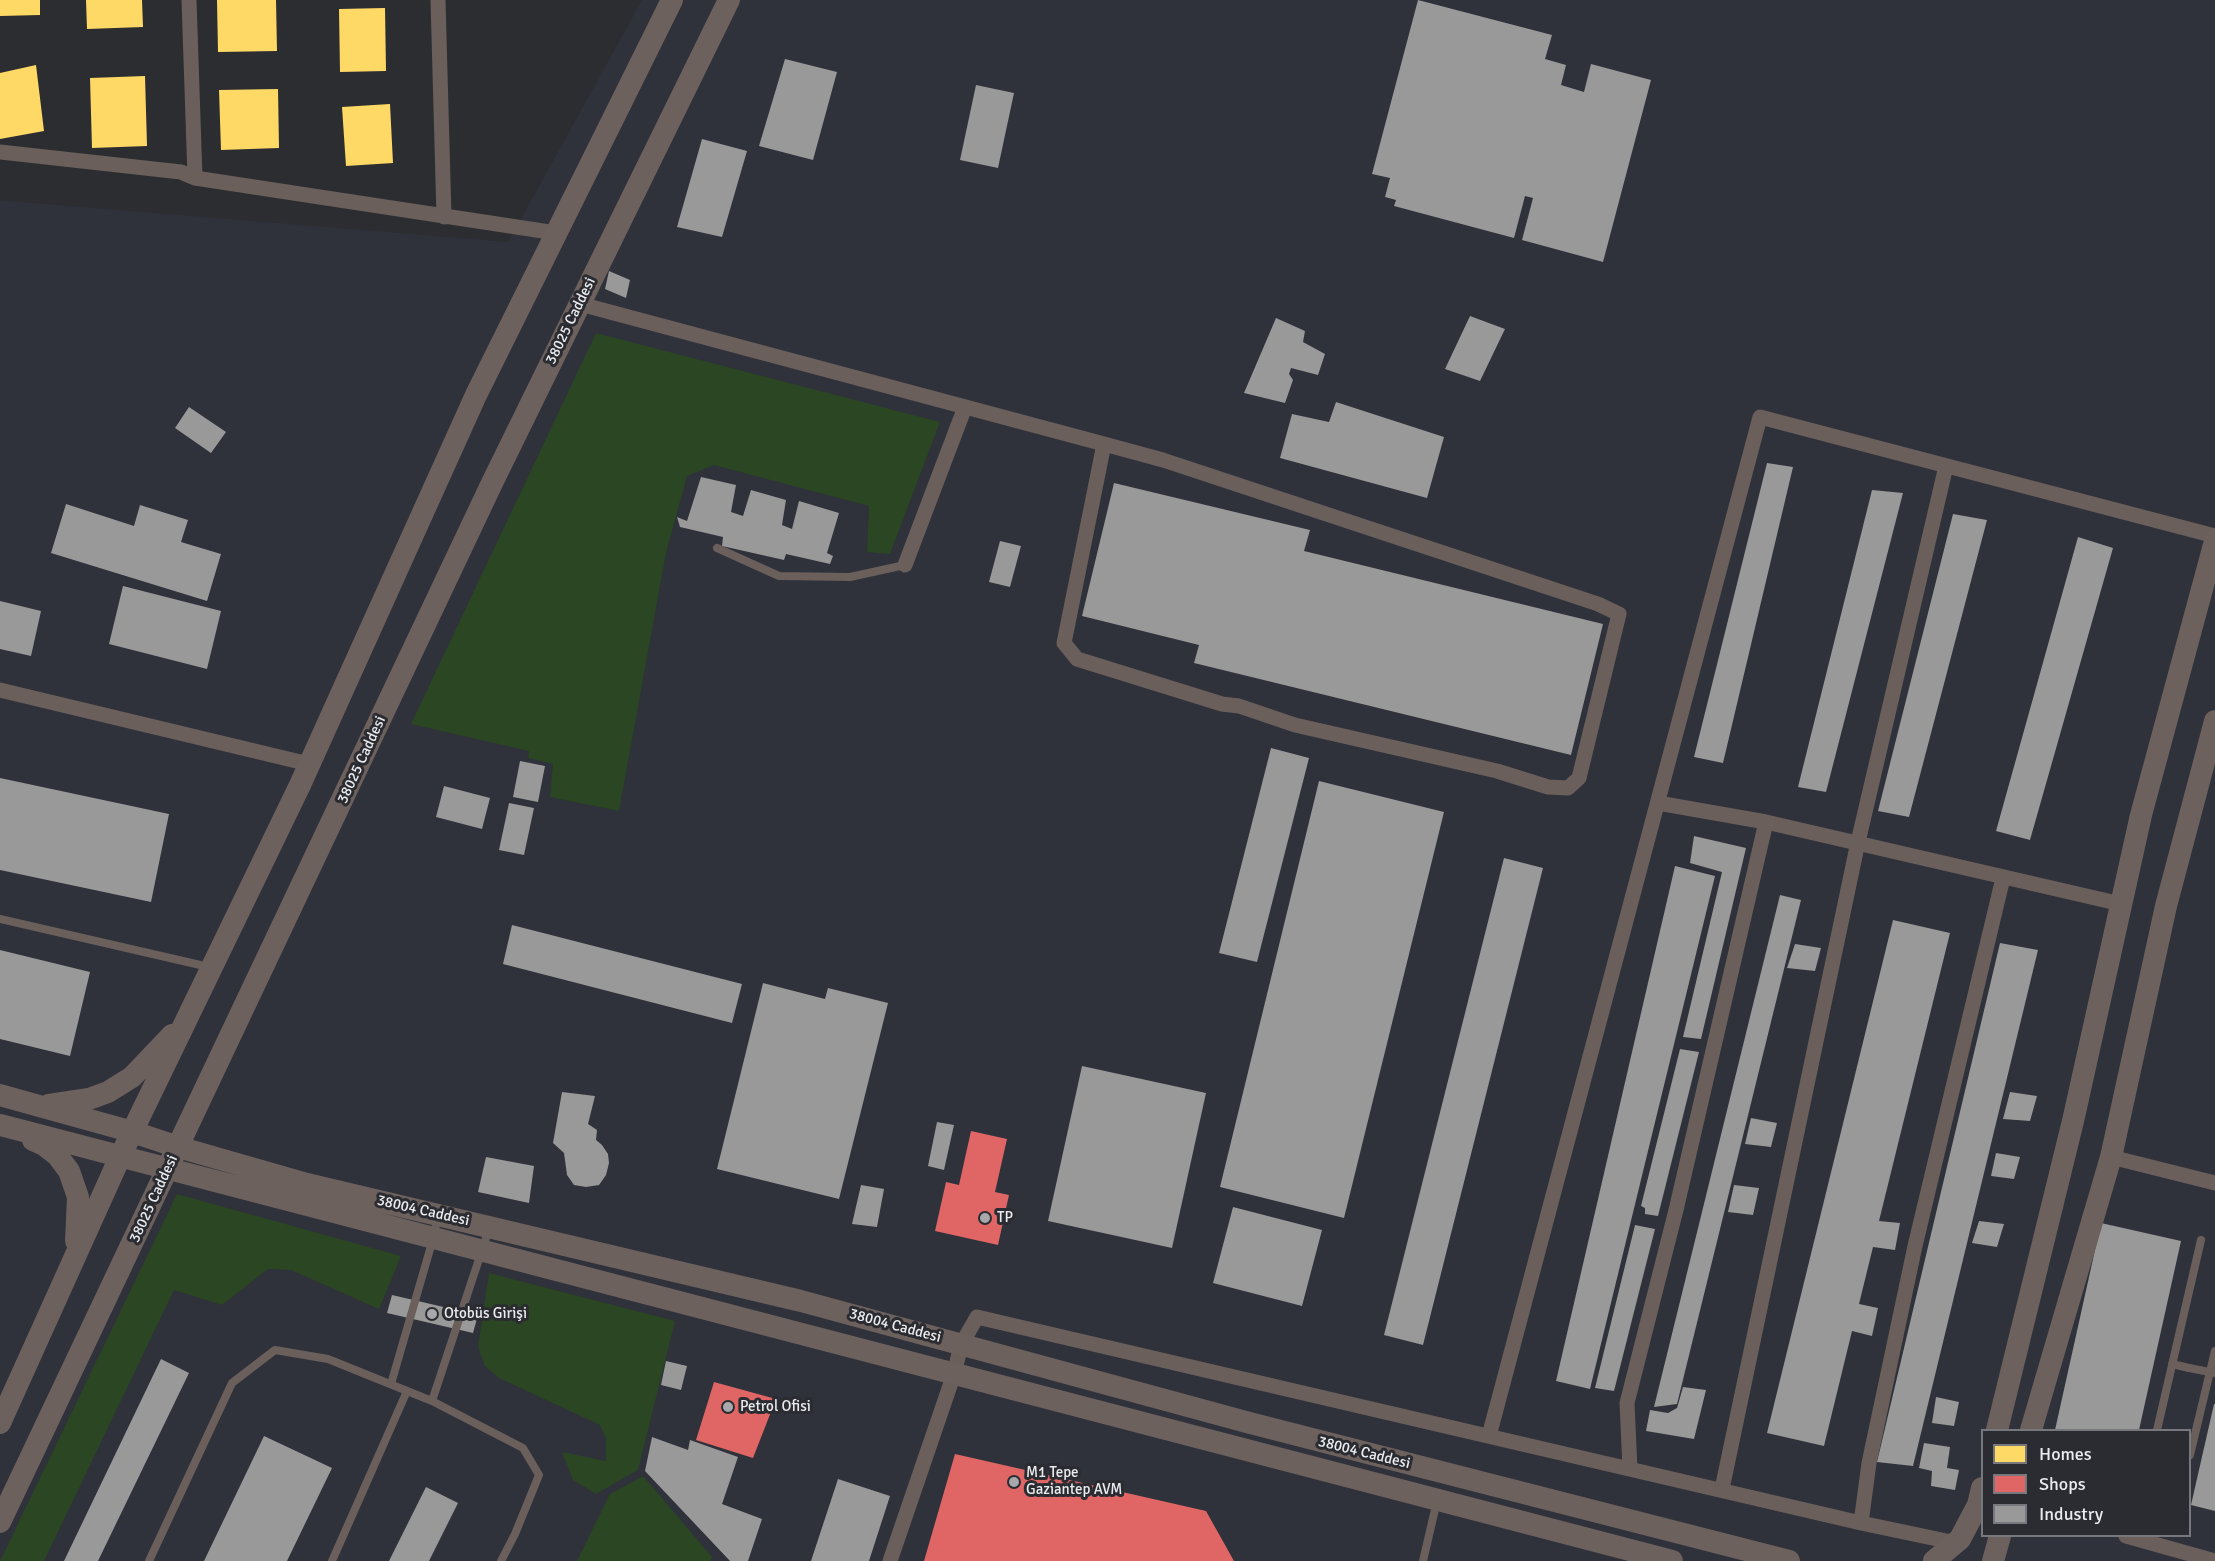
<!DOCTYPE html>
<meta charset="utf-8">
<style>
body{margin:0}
#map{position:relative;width:2215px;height:1561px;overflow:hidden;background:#2c2d30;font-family:Signika,sans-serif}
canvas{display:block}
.legend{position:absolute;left:1981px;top:1429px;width:210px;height:108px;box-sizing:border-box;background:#2b2c31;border:2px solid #77787d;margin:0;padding:8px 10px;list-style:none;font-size:18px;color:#eaebee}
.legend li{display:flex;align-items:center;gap:12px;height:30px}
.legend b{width:30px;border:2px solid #77787d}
</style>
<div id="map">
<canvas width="2215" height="1561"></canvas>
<ul class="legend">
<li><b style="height:16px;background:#ffd966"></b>Homes</li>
<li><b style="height:16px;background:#e06666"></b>Shops</li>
<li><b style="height:16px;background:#999"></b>Industry</li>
</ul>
</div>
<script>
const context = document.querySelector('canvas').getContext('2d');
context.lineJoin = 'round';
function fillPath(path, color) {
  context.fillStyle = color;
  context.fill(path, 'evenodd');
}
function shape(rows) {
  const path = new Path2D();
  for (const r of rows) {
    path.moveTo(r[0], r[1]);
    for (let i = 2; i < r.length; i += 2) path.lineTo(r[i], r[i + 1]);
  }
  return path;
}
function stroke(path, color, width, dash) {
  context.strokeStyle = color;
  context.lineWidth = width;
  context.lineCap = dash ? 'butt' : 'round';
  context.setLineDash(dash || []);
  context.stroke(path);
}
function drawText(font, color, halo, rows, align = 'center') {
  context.font = font + ' Signika,sans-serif';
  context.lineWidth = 6;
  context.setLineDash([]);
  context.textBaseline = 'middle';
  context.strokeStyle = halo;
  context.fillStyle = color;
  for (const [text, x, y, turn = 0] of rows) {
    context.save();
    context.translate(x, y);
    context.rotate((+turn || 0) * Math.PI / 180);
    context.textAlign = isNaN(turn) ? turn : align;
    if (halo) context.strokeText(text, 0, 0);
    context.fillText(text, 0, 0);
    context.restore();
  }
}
const built = shape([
 [642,0,2215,0,2215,1561,0,1561,0,200,508,242],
 [1982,1430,2190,1430,2190,1536,1982,1536]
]);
const green = shape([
 [596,333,940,422,890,554,867,552,869,506,714,465,687,476,666,553,619,811,550,797,553,764,528,758,529,751,411,724],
 [177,1194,401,1256,379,1309,291,1270,268,1269,222,1305,174,1290,44,1561,0,1561],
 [489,1273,675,1321,638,1470,596,1494,573,1480,562,1452,606,1461,606,1438,600,1425,499,1378,485,1366,478,1347],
 [643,1476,712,1557,710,1561,577,1561,610,1494]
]);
const homes = shape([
 [0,0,40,0,40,15,0,16],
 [86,0,142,0,143,27,87,29],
 [217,0,276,0,277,51,218,52],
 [385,8,386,71,340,72,339,9],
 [36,65,44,131,0,139,0,73],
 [145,76,147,146,92,148,90,78],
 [278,89,279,148,221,150,219,90],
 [390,104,393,163,346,166,342,107]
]);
const shops = shape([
 [971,1131,1007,1139,995,1192,1009,1195,998,1245,935,1231,946,1182,959,1185],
 [714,1382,776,1399,753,1458,696,1440],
 [955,1454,1206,1511,1234,1561,924,1561]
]);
const industry = shape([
 [1418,0,1552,35,1545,59,1566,65,1561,85,1584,92,1591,64,1651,80,1603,262,1522,240,1533,198,1525,196,1514,238,1394,206,1396,200,1385,197,1390,178,1372,174],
 [785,59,837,72,813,160,759,146],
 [976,85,1014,93,998,168,960,160],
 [702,139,747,151,722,237,677,227],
 [609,271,630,280,626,298,605,289],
 [1470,316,1505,329,1480,381,1445,369],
 [1276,318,1305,331,1303,342,1325,354,1318,375,1291,368,1289,374,1293,380,1285,403,1244,393],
 [1336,402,1444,437,1427,498,1280,458,1292,414,1329,422],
 [189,407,226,432,211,453,175,428],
 [1767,463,1793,467,1723,763,1694,757],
 [701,477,736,485,731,512,743,516,751,490,786,500,782,525,792,529,799,501,839,513,827,553,833,556,830,564,786,554,784,560,722,546,723,537,680,527,677,517,687,521],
 [1114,483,1310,530,1304,551,1603,624,1571,755,1194,663,1199,645,1082,616],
 [1872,490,1903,493,1826,792,1798,787],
 [66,504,134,526,140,505,188,520,181,542,221,554,207,601,51,553],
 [1953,514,1987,520,1909,817,1878,811],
 [2078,537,2113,548,2030,840,1996,831],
 [1000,541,1021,546,1010,587,989,582],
 [123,586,221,611,207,669,109,644],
 [0,601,41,611,31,656,0,649],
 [1271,748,1309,758,1257,962,1219,953],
 [520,761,545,766,538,802,513,797],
 [0,778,169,814,151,902,0,870],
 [1319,781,1444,812,1344,1218,1220,1187],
 [444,786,490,798,482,829,436,817],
 [509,803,534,808,524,855,499,850],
 [1694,836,1746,848,1701,1039,1683,1037,1722,872,1690,863],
 [1504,858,1543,868,1423,1345,1384,1335],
 [1675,866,1715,876,1590,1389,1556,1381],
 [1780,895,1801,900,1677,1404,1654,1407],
 [1893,920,1950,933,1879,1221,1900,1223,1895,1250,1873,1247,1859,1304,1878,1308,1872,1336,1852,1331,1824,1446,1767,1433],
 [512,925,742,984,732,1023,503,964],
 [2000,943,2038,950,1913,1466,1877,1462],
 [1795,944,1821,948,1815,971,1787,968],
 [0,950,90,972,70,1056,0,1039],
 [763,983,825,999,828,988,888,1003,839,1199,717,1169],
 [1680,1049,1699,1052,1658,1216,1645,1214,1645,1208,1641,1206],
 [1082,1066,1206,1093,1172,1248,1048,1221],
 [562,1092,595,1096,588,1124,597,1130,596,1140,602,1145,608,1154,609,1163,606,1175,599,1185,586,1187,574,1185,567,1175,564,1153,553,1143],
 [2010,1092,2037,1096,2030,1121,2003,1119],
 [1751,1118,1777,1123,1771,1147,1745,1144],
 [937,1122,954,1125,944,1170,928,1166],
 [1996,1153,2020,1157,2014,1179,1991,1176],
 [486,1157,534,1166,529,1203,478,1192],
 [861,1185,884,1189,877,1227,852,1224],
 [1734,1185,1759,1188,1753,1215,1728,1212],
 [1233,1207,1322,1230,1302,1306,1213,1283],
 [1979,1221,2004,1224,1997,1247,1972,1243],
 [2101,1223,2181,1241,2139,1430,2055,1430],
 [1635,1225,1655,1229,1614,1391,1595,1388],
 [392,1295,478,1315,473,1333,387,1313],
 [161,1359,189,1373,98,1561,64,1561],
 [666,1361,687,1366,681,1390,661,1385],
 [1683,1387,1706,1390,1694,1439,1646,1431,1650,1410,1668,1413,1677,1408],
 [1936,1397,1959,1402,1954,1426,1932,1423],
 [2214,1404,2215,1404,2215,1511,2191,1505],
 [264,1436,332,1468,287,1561,204,1561],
 [652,1437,688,1450,690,1440,738,1457,722,1504,762,1519,748,1561,730,1561,645,1471],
 [1924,1443,1950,1447,1947,1468,1959,1470,1955,1490,1931,1486,1932,1471,1919,1468],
 [838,1479,890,1496,869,1561,811,1561],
 [426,1487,458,1503,429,1561,389,1561]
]);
const lane = shape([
 [717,548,779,576,850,577,905,565],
 [0,919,209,967],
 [2172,1364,2189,1368],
 [391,1384,433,1239,438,1216],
 [432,1401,489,1229],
 [2157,1430,2201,1240],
 [2190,1455,2215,1351],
 [149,1561,232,1383,275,1350,328,1359,432,1401,523,1448,539,1475,515,1534,501,1561],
 [332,1561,407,1391],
 [1423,1561,1437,1501]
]);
const street = shape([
 [189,0,195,178],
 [438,0,444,217],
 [0,152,181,172,195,178,556,233],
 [580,304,1104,444,1163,460,1598,604,1619,614,1579,778,1568,788,1548,787,1497,771,1295,725,1239,706,1222,704,1077,659,1064,643,1104,444],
 [905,565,965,407],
 [0,690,309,764],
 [1658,803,1766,822,2121,904],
 [2111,1157,2215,1183],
 [1489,1436,1760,417,2215,536],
 [1630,1469,1627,1403,1676,1210,1766,822],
 [1722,1489,1858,842,1946,466],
 [1861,1523,1869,1463,1915,1246,2003,878],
 [2126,1536,2215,1561],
 [890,1561,954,1374,961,1345,977,1317,1861,1523,1956,1543]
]);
const secondary = shape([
 [0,1095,133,1132,178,1147,307,1184,801,1301,1250,1423,1789,1561],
 [49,1105,89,1099,108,1092,132,1077,172,1035],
 [0,1125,1672,1561],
 [33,1140,44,1145,57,1155,69,1171,78,1197,76,1241],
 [0,1423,120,1157,300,785,476,395,672,0],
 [1997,1430,2073,1121,2141,815,2215,541],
 [2031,1430,2111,1157,2166,906,2215,721],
 [0,1522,492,483,729,0],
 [1934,1561,1960,1539,1978,1505,1982,1488],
 [1993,1561,2000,1536]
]);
const laneBridge = shape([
 [2189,1368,2215,1373]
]);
const markers = [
 [985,1218,6,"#a8a8ac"],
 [432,1314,6,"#a8a8ac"],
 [728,1407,6,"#a8a8ac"],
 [1014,1482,6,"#a8a8ac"]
];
const streetNames = [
 ["38025 Caddesi",571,321,-64],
 ["38025 Caddesi",362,760,-65],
 ["38025 Caddesi",154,1199,-65],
 ["38004 Caddesi",423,1211,13],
 ["38004 Caddesi",895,1326,15],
 ["38004 Caddesi",1364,1453,14]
];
const poiNames = [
 ["TP",997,1218],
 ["Otobüs Girişi",444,1314],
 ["Petrol Ofisi",740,1407],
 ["M1 Tepe",1026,1473],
 ["Gaziantep AVM",1026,1490]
];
fillPath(built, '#2f313b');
fillPath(green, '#2b4622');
fillPath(homes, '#ffd966');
fillPath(shops, '#e06666');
fillPath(industry, '#999');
stroke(lane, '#6a5f5b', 8);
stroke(street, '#6a5f5b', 15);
stroke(secondary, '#6d615e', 22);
stroke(laneBridge, '#6a5f5b', 8);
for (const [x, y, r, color] of markers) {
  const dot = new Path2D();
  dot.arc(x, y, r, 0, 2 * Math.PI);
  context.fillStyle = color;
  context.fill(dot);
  stroke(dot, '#2b2c31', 2);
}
drawText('15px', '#eaebee', '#2b2c31', streetNames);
drawText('15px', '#eaebee', '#2b2c31', poiNames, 'left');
</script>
